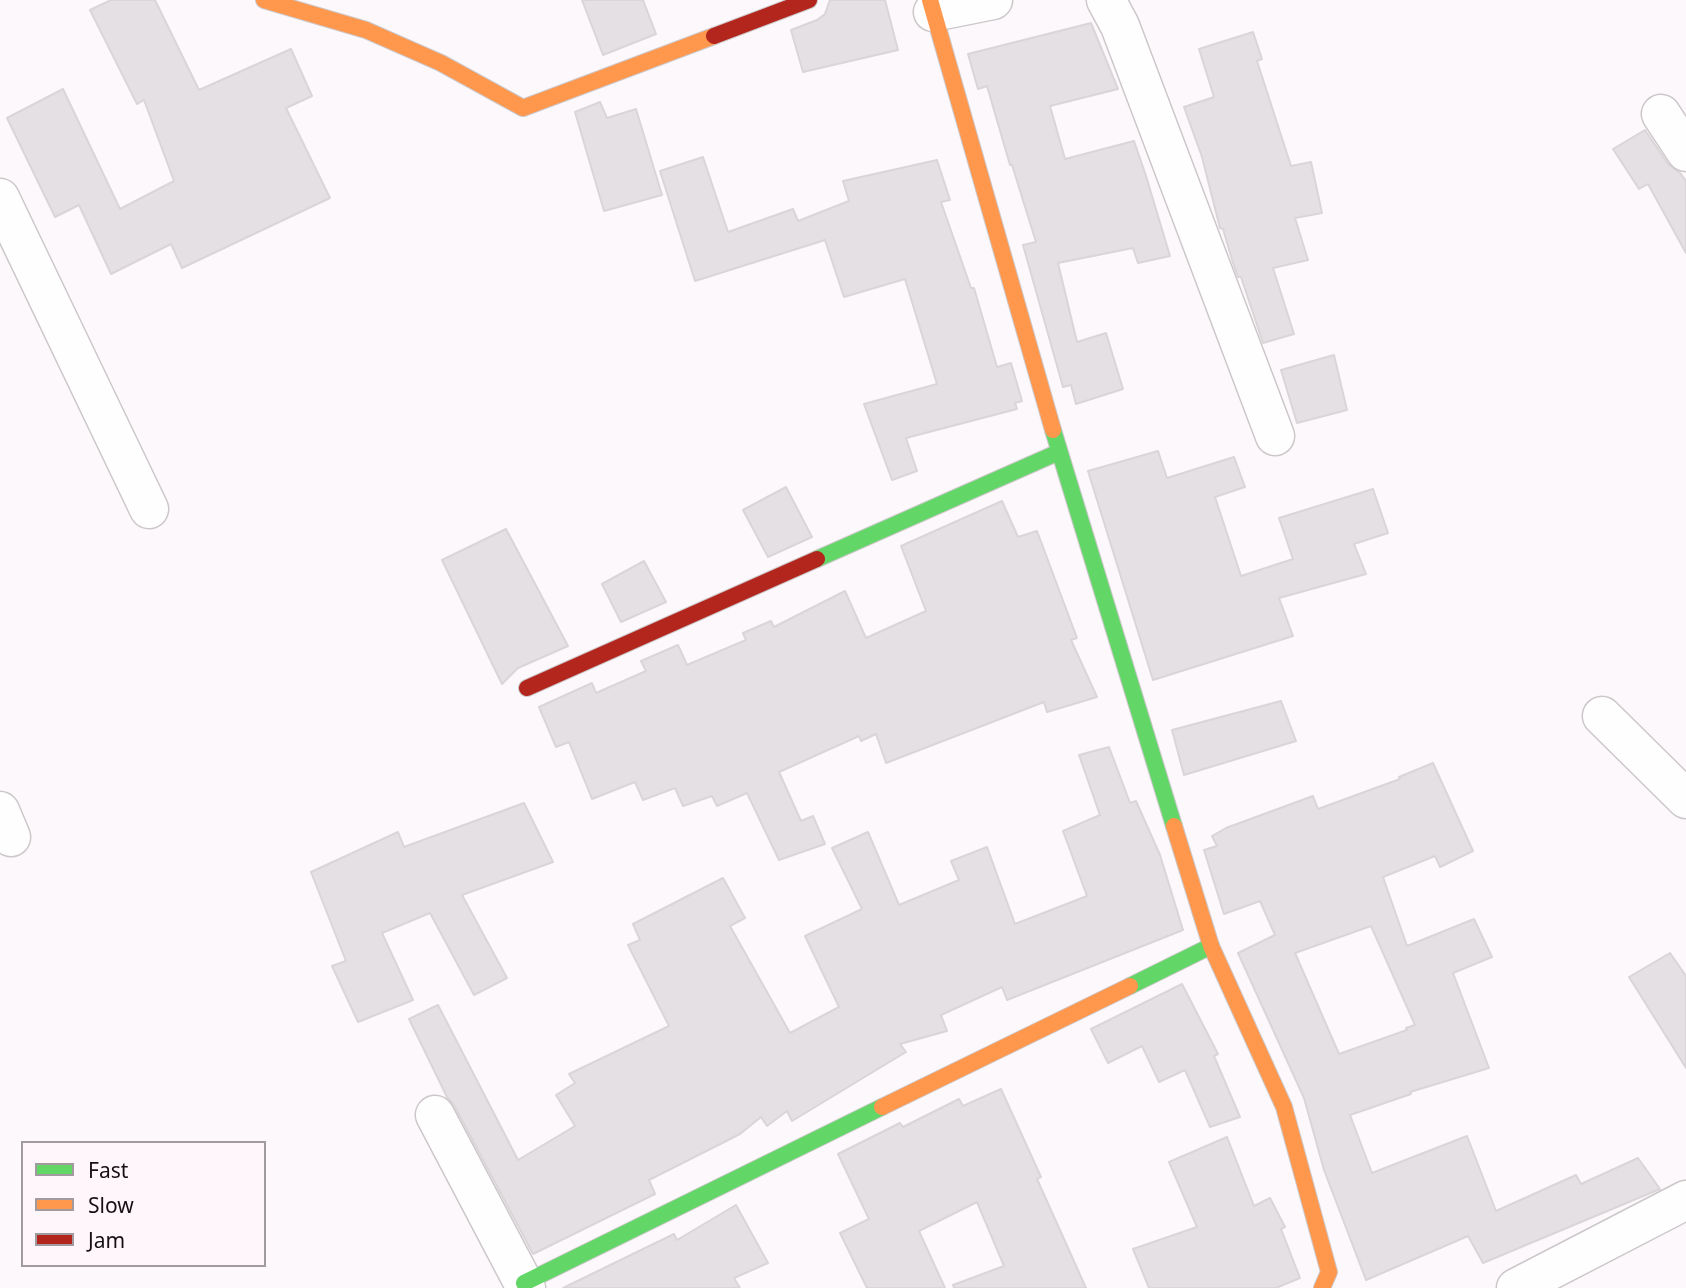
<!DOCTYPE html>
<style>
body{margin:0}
#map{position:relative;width:1686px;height:1288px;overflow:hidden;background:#fdf8fb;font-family:"Noto Sans",sans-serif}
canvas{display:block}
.legend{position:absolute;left:21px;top:1141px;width:245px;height:126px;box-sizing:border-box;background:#fff6fb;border:2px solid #a19a9e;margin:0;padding:9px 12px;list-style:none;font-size:21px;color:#151013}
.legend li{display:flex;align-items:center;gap:14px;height:35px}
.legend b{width:35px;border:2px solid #a19a9e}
</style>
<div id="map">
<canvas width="1686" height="1288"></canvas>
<ul class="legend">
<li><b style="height:9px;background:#63d668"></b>Fast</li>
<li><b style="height:9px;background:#ff974d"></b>Slow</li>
<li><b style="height:9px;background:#b3261e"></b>Jam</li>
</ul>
</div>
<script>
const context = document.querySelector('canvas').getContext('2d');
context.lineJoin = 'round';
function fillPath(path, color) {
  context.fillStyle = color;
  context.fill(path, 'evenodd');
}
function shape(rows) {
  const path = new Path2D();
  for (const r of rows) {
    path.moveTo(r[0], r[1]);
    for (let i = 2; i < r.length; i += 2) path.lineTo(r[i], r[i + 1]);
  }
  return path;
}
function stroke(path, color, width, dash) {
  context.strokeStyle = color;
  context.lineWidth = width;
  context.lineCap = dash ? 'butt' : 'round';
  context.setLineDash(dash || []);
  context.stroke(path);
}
const building = shape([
 [111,0,155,0,199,90,291,49,312,96,286,108,330,198,182,268,171,244,111,274,79,205,55,217,7,118,63,89,120,209,174,181,144,100,137,104,90,10,111,0],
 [582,0,643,0,656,34,603,55,582,0],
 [830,0,885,0,898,50,803,72,791,30,817,20,825,14,830,0],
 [1091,23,1118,89,1050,106,1065,159,1134,141,1146,176,1170,256,1138,263,1133,248,1058,263,1077,342,1106,333,1123,389,1076,404,1071,385,1063,387,1023,245,1036,242,1012,165,1010,165,987,86,978,89,968,54,1091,23],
 [1253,32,1262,59,1257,61,1291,166,1311,162,1322,213,1295,218,1308,260,1273,268,1294,334,1263,343,1241,277,1238,277,1233,263,1223,229,1220,228,1202,157,1184,107,1214,97,1199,49,1253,32],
 [600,102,607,118,636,109,662,195,604,211,575,112,600,102],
 [1645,130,1668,164,1680,173,1686,181,1686,253,1648,184,1639,189,1613,149,1645,130],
 [703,157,728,232,793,209,798,221,849,201,843,181,937,160,950,200,941,202,971,288,974,288,997,367,1011,363,1022,401,1015,403,1017,409,906,438,917,471,892,480,864,404,937,384,905,279,844,297,825,240,695,281,660,171,703,157],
 [1334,355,1347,410,1297,423,1281,370,1334,355],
 [1158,451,1167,478,1234,457,1245,487,1215,497,1241,576,1293,559,1279,518,1373,489,1388,533,1354,544,1366,574,1279,598,1293,636,1153,680,1088,471,1158,451],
 [786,487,812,537,768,557,743,510,786,487],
 [1002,501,1018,537,1037,531,1077,638,1071,640,1097,697,1047,712,1044,702,886,763,876,734,861,741,859,736,779,772,801,821,813,816,825,844,779,860,747,793,717,806,712,796,683,806,675,788,643,800,635,782,592,799,569,742,556,747,539,707,592,683,596,693,646,671,641,661,678,645,687,665,746,640,743,633,771,621,774,627,845,591,866,638,926,611,901,546,1002,501],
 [506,529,568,646,518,668,502,684,442,560,506,529],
 [644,561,666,602,621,622,602,584,644,561],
 [1281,701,1296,741,1184,775,1172,730,1281,701],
 [1109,747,1130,803,1136,801,1160,855,1183,930,1007,1000,1002,987,941,1015,947,1031,900,1044,906,1052,792,1121,787,1111,767,1126,761,1117,740,1134,649,1180,655,1194,533,1254,454,1105,447,1097,409,1019,438,1005,518,1160,575,1126,556,1095,575,1083,569,1074,669,1026,628,945,640,940,633,924,723,878,745,918,730,926,790,1033,839,1007,805,936,862,909,832,848,868,832,899,905,959,880,951,861,987,847,1015,924,1087,896,1063,831,1100,815,1079,755,1109,747],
 [1433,763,1473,851,1440,867,1435,856,1383,877,1407,946,1474,919,1492,957,1453,973,1489,1068,1410,1092,1411,1094,1350,1115,1372,1173,1467,1136,1496,1211,1576,1175,1581,1184,1638,1158,1660,1189,1483,1263,1468,1236,1366,1280,1324,1170,1304,1098,1238,953,1275,935,1260,901,1224,914,1204,850,1217,846,1212,836,1226,828,1313,796,1318,809,1400,779,1399,777,1433,763],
 [1371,926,1415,1025,1406,1028,1407,1030,1339,1054,1295,953,1371,926],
 [524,803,553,862,462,895,507,978,474,995,430,913,382,933,413,1000,358,1022,332,966,346,961,311,872,398,832,404,847,524,803],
 [1670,953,1686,976,1686,1068,1629,977,1670,953],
 [1182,984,1218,1054,1214,1056,1240,1117,1210,1127,1185,1070,1159,1082,1142,1046,1108,1063,1091,1029,1182,984],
 [1001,1089,1041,1177,1037,1179,1086,1288,954,1288,953,1285,1004,1266,977,1202,919,1231,945,1288,867,1288,840,1233,869,1219,838,1154,900,1123,903,1127,959,1099,963,1106,1001,1089],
 [1227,1137,1254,1206,1270,1198,1285,1227,1281,1229,1300,1278,1276,1288,1149,1288,1133,1249,1197,1227,1169,1162,1227,1137],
 [736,1205,768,1263,734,1278,740,1288,563,1288,674,1234,677,1240,736,1205]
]);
const street = shape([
 [1106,0,1120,26,1275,436],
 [933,12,993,0],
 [1661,114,1686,152],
 [0,198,149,509],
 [1602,716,1686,799],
 [0,811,11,837],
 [435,1115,526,1288],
 [1516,1288,1686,1200]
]);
const fast = shape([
 [1053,430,1174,826],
 [817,559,1059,452],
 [1130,986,1211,946],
 [524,1283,882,1107]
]);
const slow = shape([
 [264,0,366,30,441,63,523,108,714,36],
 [930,0,1053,430],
 [1174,826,1211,946,1284,1107,1329,1272,1322,1288],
 [882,1107,1130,986]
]);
const jam = shape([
 [714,36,809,0],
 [527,688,817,559]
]);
fillPath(building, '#e5e0e3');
stroke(building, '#dad5d8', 2);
stroke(street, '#ccc8ca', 41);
stroke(fast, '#ccc8ca', 18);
stroke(slow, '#ccc8ca', 18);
stroke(jam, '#ccc8ca', 18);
stroke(street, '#fffefe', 38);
stroke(fast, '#63d668', 16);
stroke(slow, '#ff974d', 16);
stroke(jam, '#b3261e', 16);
</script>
